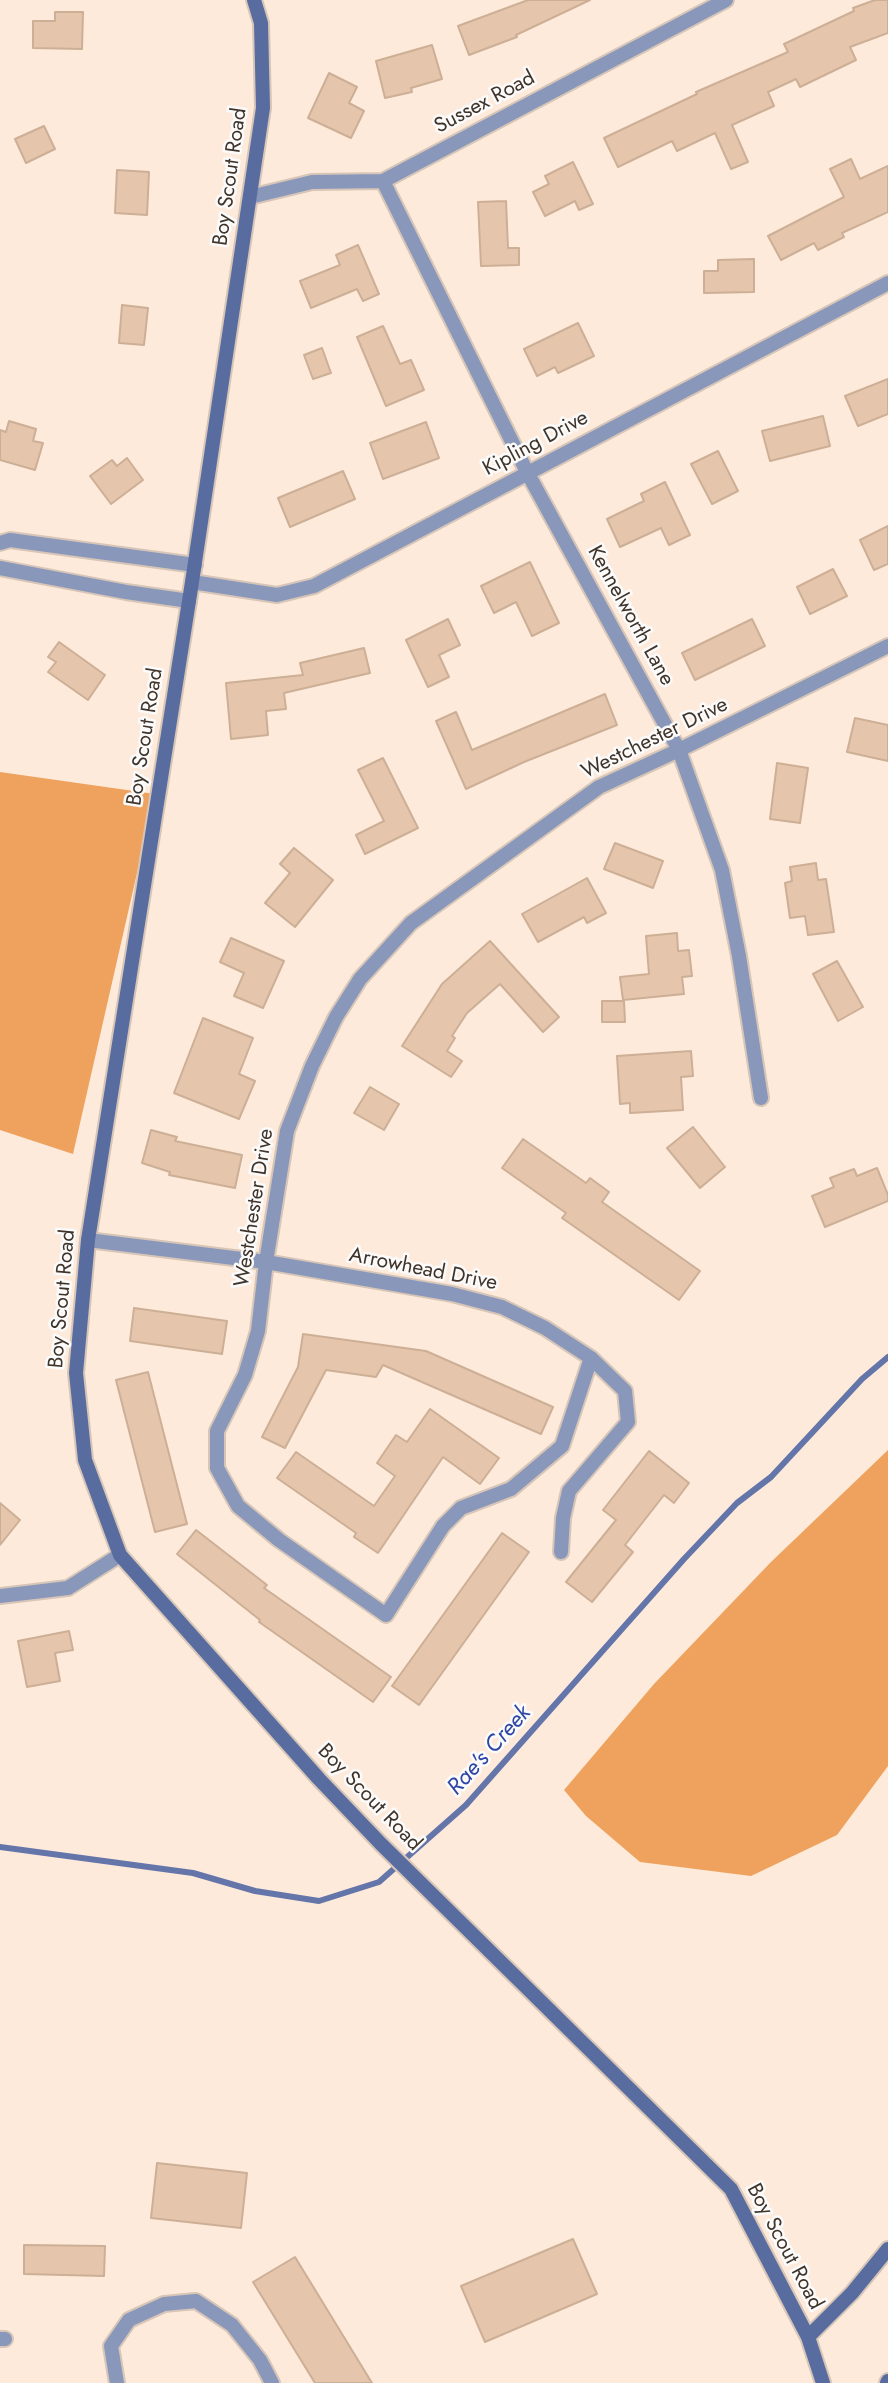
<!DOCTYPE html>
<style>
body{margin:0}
canvas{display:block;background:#fdeadb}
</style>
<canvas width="888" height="2383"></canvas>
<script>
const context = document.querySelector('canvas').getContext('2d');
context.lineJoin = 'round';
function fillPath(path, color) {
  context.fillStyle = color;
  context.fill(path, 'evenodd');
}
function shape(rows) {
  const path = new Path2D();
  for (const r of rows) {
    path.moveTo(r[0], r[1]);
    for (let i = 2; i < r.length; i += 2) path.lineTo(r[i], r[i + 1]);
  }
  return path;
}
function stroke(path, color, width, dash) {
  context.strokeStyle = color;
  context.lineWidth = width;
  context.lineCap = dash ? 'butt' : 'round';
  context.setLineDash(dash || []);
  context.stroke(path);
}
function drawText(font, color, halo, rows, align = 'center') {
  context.font = font + ' Jost,sans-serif';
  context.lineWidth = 5;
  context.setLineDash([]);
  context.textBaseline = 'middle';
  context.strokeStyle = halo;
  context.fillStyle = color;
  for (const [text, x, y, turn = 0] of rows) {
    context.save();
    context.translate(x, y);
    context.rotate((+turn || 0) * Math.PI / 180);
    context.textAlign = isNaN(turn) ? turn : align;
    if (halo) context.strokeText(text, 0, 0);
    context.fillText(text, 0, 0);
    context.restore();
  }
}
const forest = shape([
 [0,772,155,794,73,1154,0,1130],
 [888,1450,888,1766,837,1835,751,1876,640,1862,586,1816,564,1790,654,1684,771,1562]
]);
const stream = shape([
 [0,1847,193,1873,255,1891,319,1901,379,1882,466,1805,684,1559,737,1503,771,1477,862,1379,888,1357]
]);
const building = shape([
 [528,0,590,0,516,35,517,37,469,55,458,26,528,0],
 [875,0,888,0,888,33,850,47,856,60,800,87,796,79,768,92,774,106,732,125,748,162,731,169,715,133,677,151,672,141,618,167,604,138,697,94,696,92,788,52,784,44,854,11,853,8,875,0],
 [55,12,83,12,82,49,33,48,33,21,55,21,55,12],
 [432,45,442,79,411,88,412,92,385,98,376,61,432,45],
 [329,73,357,87,349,103,364,111,351,138,308,118,329,73],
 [44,126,55,149,26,163,15,139,44,126],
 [851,159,860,179,888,166,888,212,842,233,844,237,818,250,814,243,781,260,768,236,844,197,830,169,851,159],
 [573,162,593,204,579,210,575,201,545,216,533,192,549,184,545,176,573,162],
 [117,170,149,172,147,215,115,213,117,170],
 [506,201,508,248,519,248,519,265,481,266,478,202,506,201],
 [358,245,379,294,363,301,357,289,311,308,300,281,340,265,336,255,358,245],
 [754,259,754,292,704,293,704,271,718,271,718,260,754,259],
 [122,305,148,308,144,345,119,343,122,305],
 [578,323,594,356,558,373,555,367,537,376,524,349,578,323],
 [383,326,400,364,411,360,424,390,386,406,357,337,383,326],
 [322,348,331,373,313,379,304,355,322,348],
 [888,379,888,414,858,426,845,396,888,379],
 [823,416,830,446,770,461,762,431,823,416],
 [9,421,36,429,33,441,43,443,35,470,0,460,0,430,6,432,9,421],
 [426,422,439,458,383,479,370,443,426,422],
 [718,451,738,491,712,504,691,464,718,451],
 [127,458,143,480,111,504,90,476,112,460,117,466,127,458],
 [343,471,355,499,290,527,278,498,343,471],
 [665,482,690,535,669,545,661,528,620,547,607,519,644,501,641,494,665,482],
 [888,526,888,564,874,570,860,540,888,526],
 [530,562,559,623,532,636,516,602,494,613,481,586,530,562],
 [833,569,847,596,810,614,797,587,833,569],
 [448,619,460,645,439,655,449,677,428,687,406,640,448,619],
 [752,619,765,646,695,680,682,653,752,619],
 [59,642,105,675,88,700,48,672,56,662,48,657,59,642],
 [364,648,370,673,284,693,286,709,266,711,268,735,231,739,226,683,303,675,300,663,364,648],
 [605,694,617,725,524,762,466,789,436,721,456,712,472,750,605,694],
 [855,718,888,725,888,761,847,752,855,718],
 [383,758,418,828,365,854,356,835,384,821,358,770,383,758],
 [777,763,808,768,800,823,770,819,777,763],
 [615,843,663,861,653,888,604,869,615,843],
 [294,848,333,880,295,927,265,903,290,873,280,864,294,848],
 [816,863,818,880,826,879,834,932,808,935,805,916,790,918,785,883,792,881,790,867,816,863],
 [587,878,606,913,587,923,584,917,538,942,522,914,587,878],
 [677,933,678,951,689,950,692,976,682,977,684,994,623,1000,620,977,649,974,646,936,677,933],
 [231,938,284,961,263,1008,234,996,244,973,220,962,231,938],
 [490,941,559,1017,543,1032,500,984,467,1013,452,1036,455,1038,447,1051,462,1061,451,1077,402,1046,442,984,490,941],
 [837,961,863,1007,838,1021,813,974,837,961],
 [602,1001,624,1001,625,1022,602,1022,602,1001],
 [203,1018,253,1038,239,1074,255,1081,239,1119,174,1093,203,1018],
 [691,1051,693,1076,681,1077,683,1110,630,1113,630,1103,620,1104,617,1056,691,1051],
 [370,1087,399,1104,384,1130,354,1113,370,1087],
 [693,1127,725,1167,700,1188,667,1148,693,1127],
 [151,1130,177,1137,175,1141,242,1155,235,1188,169,1175,170,1172,142,1163,151,1130],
 [523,1139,586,1183,590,1178,609,1192,602,1202,700,1271,679,1300,562,1218,566,1213,502,1168,523,1139],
 [877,1168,888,1195,888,1201,825,1227,812,1196,834,1187,830,1178,854,1169,857,1176,877,1168],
 [134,1308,227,1321,222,1354,130,1341,134,1308],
 [303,1334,426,1351,553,1407,541,1434,383,1365,376,1377,326,1370,285,1448,262,1437,298,1367,303,1334],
 [148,1372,187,1524,155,1532,116,1380,148,1372],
 [430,1409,499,1458,480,1484,443,1457,378,1553,354,1537,356,1533,277,1478,296,1452,374,1506,395,1476,377,1463,396,1435,407,1442,430,1409],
 [649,1451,689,1483,674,1503,664,1495,625,1545,633,1552,592,1602,566,1582,616,1520,603,1510,649,1451],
 [0,1503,20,1520,0,1545,0,1503],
 [196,1530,267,1585,264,1588,391,1677,373,1702,259,1622,260,1620,177,1554,196,1530],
 [502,1533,529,1552,419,1705,392,1686,502,1533],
 [69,1631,73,1650,55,1653,60,1681,27,1687,18,1641,69,1631],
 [157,2163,247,2173,241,2228,151,2218,157,2163],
 [573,2239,597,2294,485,2342,461,2286,573,2239],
 [24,2245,105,2246,104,2276,24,2274,24,2245],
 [295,2257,372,2383,315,2383,253,2282,295,2257]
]);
const street = shape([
 [383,181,527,472,679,750,722,870,739,956,761,1098],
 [250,197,312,182,383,181,726,0],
 [0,543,10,540,195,565],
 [0,568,126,592,189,601],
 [192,582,277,595,314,586,888,283],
 [88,1240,266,1262,452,1294,502,1307,545,1328,591,1358,625,1391,628,1422,569,1491,563,1518,561,1552],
 [591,1358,562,1446,511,1489,461,1508,443,1526,386,1615,279,1540,238,1506,217,1468,217,1431,245,1375,258,1331,266,1262,287,1131,312,1066,336,1017,360,979,411,923,599,787,679,750,888,646],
 [0,1596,68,1588,120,1555],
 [0,2339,5,2339],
 [117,2383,111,2346,129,2320,164,2304,196,2301,232,2325,260,2360,272,2383]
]);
const secondary = shape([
 [254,0,261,23,263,108,192,582,88,1240,76,1373,85,1460,120,1555,319,1779,381,1844,731,2189,808,2337,823,2383],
 [808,2337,852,2293,888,2249],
 [887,2383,888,2381]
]);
const streetNames = [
 ["Sussex Road",485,103,-28],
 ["Boy Scout Road",231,177,-82],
 ["Kipling Drive",536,444,-28],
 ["Kennelworth Lane",630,616,61],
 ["Boy Scout Road",146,737,-81],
 ["Westchester Drive",655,739,-26],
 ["Westchester Drive",255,1208,-81],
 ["Arrowhead Drive",423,1270,11],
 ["Boy Scout Road",63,1299,-85],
 ["Boy Scout Road",369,1798,46],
 ["Boy Scout Road",784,2247,62]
];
const waterNames = [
 ["Rae's Creek",490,1751,-48]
];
fillPath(forest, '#eea25d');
stroke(stream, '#6475aa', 6);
fillPath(building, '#e5c6ad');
stroke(building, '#cdaf96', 2);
stroke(street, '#d7c6b8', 18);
stroke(secondary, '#d7c6b8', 18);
stroke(street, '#8997bb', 14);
stroke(secondary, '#596ca0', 14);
drawText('21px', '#40342a', '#fbfbfb', streetNames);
drawText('italic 23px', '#2d46a4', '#fbfbfb', waterNames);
</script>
